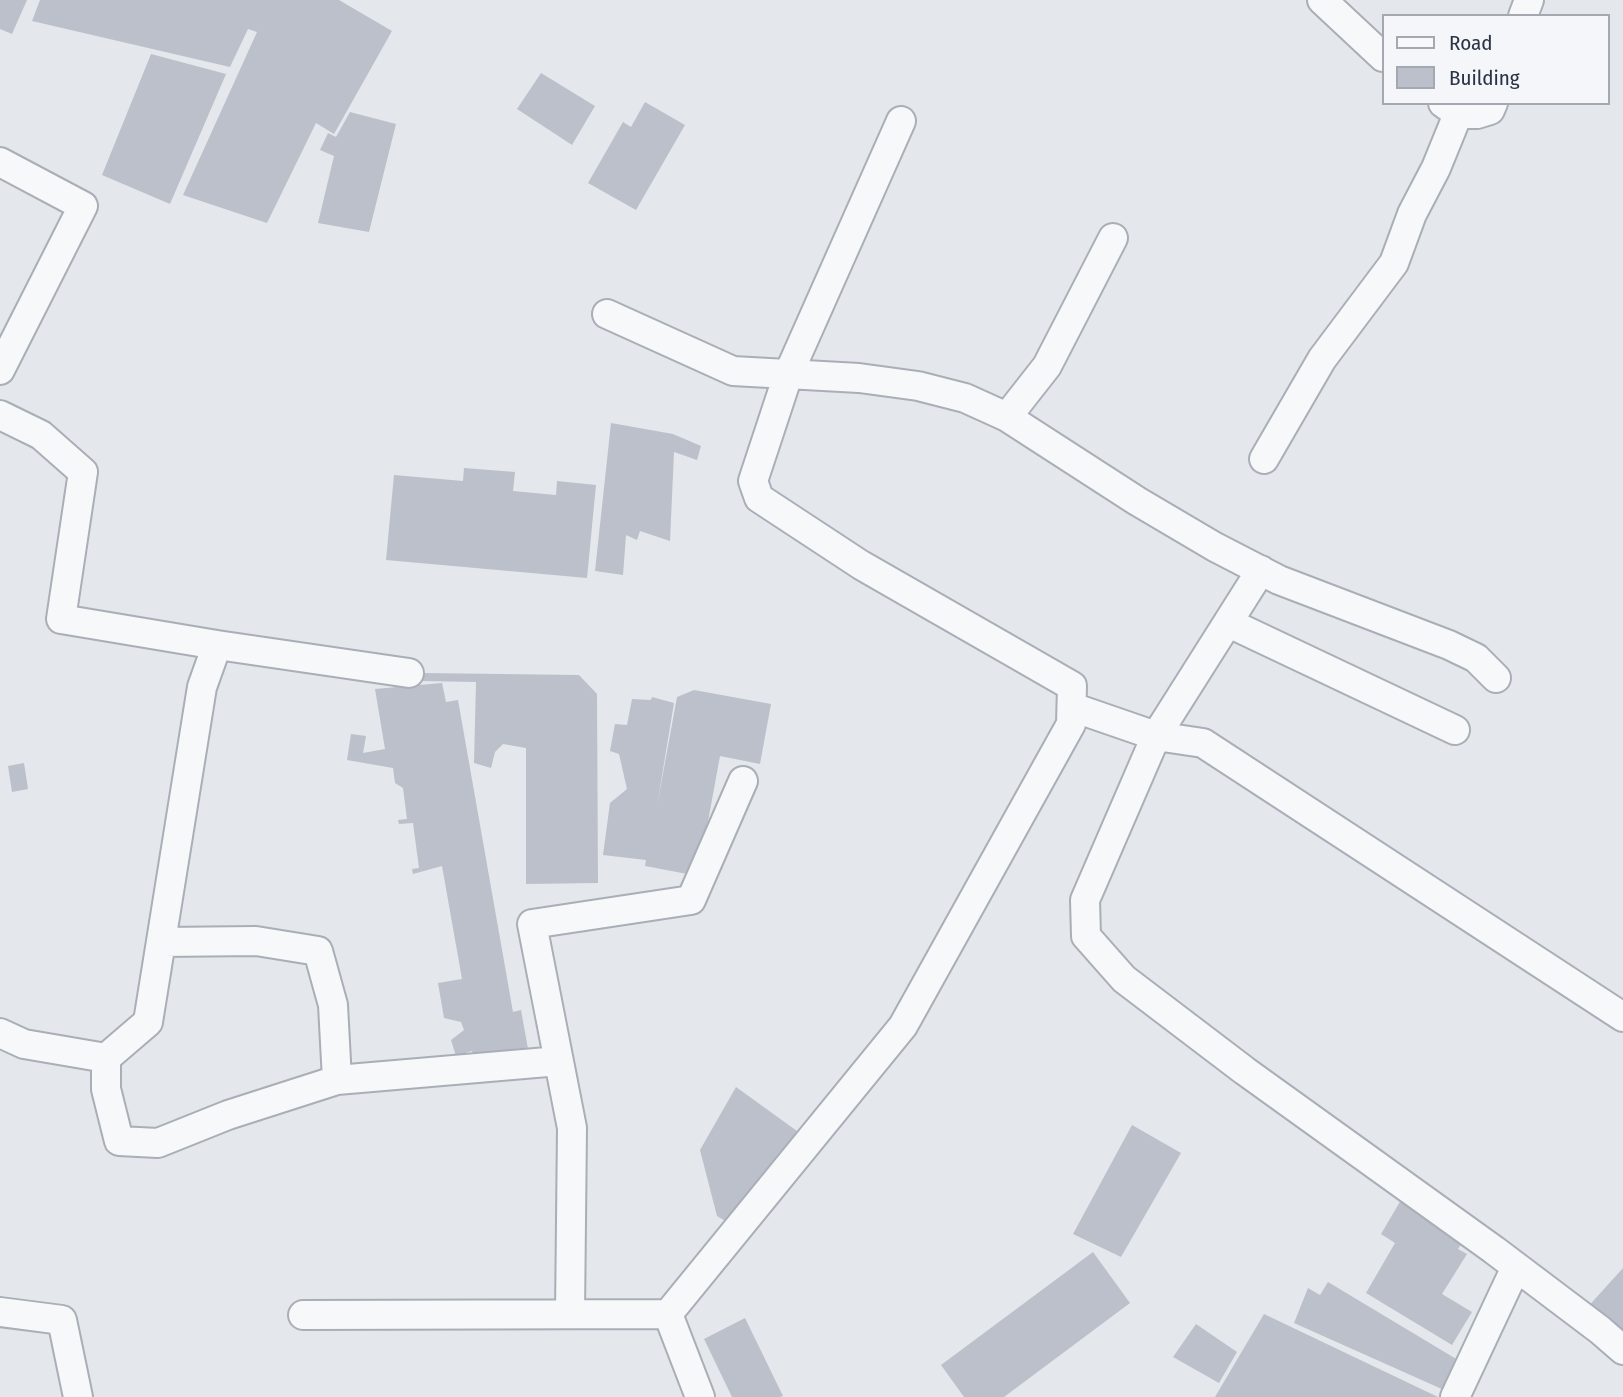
<!DOCTYPE html>
<style>
body{margin:0}
#map{position:relative;width:1623px;height:1397px;overflow:hidden;background:#e4e7ec;font-family:"Fira Sans Condensed",sans-serif}
canvas{display:block}
.legend{position:absolute;left:1382px;top:14px;width:228px;height:91px;box-sizing:border-box;background:#f4f6f9;border:2px solid #a4a8b1;margin:0;padding:9px 12px;list-style:none;font-size:21px;color:#2b3445}
.legend li{display:flex;align-items:center;gap:14px;height:35px}
.legend b{width:35px;border:2px solid #a4a8b1}
</style>
<div id="map">
<canvas width="1623" height="1397"></canvas>
<ul class="legend">
<li><b style="height:9px;background:#f7f8fa"></b>Road</li>
<li><b style="height:19px;background:#bbc0ca"></b>Building</li>
</ul>
</div>
<script>
const context = document.querySelector('canvas').getContext('2d');
context.lineJoin = 'round';
function fillPath(path, color) {
  context.fillStyle = color;
  context.fill(path, 'evenodd');
}
function shape(rows) {
  const path = new Path2D();
  for (const r of rows) {
    path.moveTo(r[0], r[1]);
    for (let i = 2; i < r.length; i += 2) path.lineTo(r[i], r[i + 1]);
  }
  return path;
}
function stroke(path, color, width, dash) {
  context.strokeStyle = color;
  context.lineWidth = width;
  context.lineCap = dash ? 'butt' : 'round';
  context.setLineDash(dash || []);
  context.stroke(path);
}
const building = shape([
 [0,0,27,0,12,34,0,29],
 [40,0,339,0,392,31,334,134,316,123,267,223,183,195,257,32,248,29,230,67,32,21],
 [151,54,226,74,170,204,102,175],
 [541,73,595,106,572,145,517,109],
 [645,102,685,125,636,210,588,183,623,122,631,127],
 [350,112,396,124,369,232,318,223,334,156,320,150,328,133,336,137],
 [611,423,673,434,701,446,697,460,674,452,670,541,640,531,637,540,626,535,623,575,595,571],
 [464,468,515,472,513,491,556,495,557,481,596,485,587,578,386,560,394,475,463,481],
 [423,673,579,675,597,694,598,883,526,884,526,748,503,744,495,752,491,768,474,763,476,682,423,681],
 [442,683,446,702,458,700,513,1012,521,1010,528,1049,524,1054,477,1067,472,1051,456,1056,451,1040,464,1030,461,1022,444,1018,438,983,462,979,442,866,413,874,412,869,419,868,413,823,399,824,398,820,407,819,403,788,395,783,393,768,347,760,351,734,366,736,363,753,385,749,375,689],
 [694,690,771,704,760,764,720,756,698,876,645,866,646,860,603,855,610,803,627,789,619,754,610,751,615,724,627,725,632,699,651,700,652,697,674,703,657,806,677,697],
 [24,763,28,789,12,792,8,766],
 [736,1087,797,1131,727,1222,717,1216,700,1150],
 [1132,1125,1181,1153,1121,1257,1073,1234],
 [1401,1200,1465,1238,1458,1249,1467,1254,1442,1294,1472,1312,1452,1345,1366,1293,1395,1243,1381,1234],
 [1093,1252,1130,1303,1004,1397,964,1397,941,1365],
 [1623,1268,1623,1344,1585,1310],
 [1328,1282,1458,1360,1444,1390,1294,1323,1308,1288,1320,1295],
 [1264,1314,1352,1356,1438,1397,1215,1397],
 [745,1318,783,1396,780,1397,732,1397,704,1339],
 [1196,1324,1237,1352,1219,1383,1173,1357]
]);
const minor = shape([
 [1322,0,1383,57],
 [1523,16,1529,0],
 [1443,103,1458,114,1477,114,1490,110,1493,103],
 [0,162,83,206,0,370],
 [607,314,733,371,859,378,918,386,965,398,1007,417,1137,501,1215,547,1279,580,1449,645,1476,658,1496,678],
 [0,415,41,435,83,472,61,619,217,645,202,687,148,1022,106,1058,24,1044,0,1033],
 [1007,417,1047,366,1113,238],
 [1264,459,1322,359,1394,263,1412,214,1436,168,1458,114],
 [1261,570,1156,736,1203,743,1623,1017],
 [1229,623,1455,730],
 [217,645,409,673],
 [1072,707,1156,736,1085,900,1086,936,1124,979,1245,1071,1494,1250,1600,1330,1623,1350],
 [161,942,256,941,318,951,333,1005,337,1080],
 [106,1058,106,1089,119,1141,158,1143,228,1115,337,1080,559,1061],
 [0,1312,62,1320,78,1397],
 [570,1313,572,1128,532,924,691,900,743,781],
 [303,1315,668,1314],
 [700,1397,668,1314,903,1026,1071,724,1072,686,861,565,759,498,753,481,788,375,901,121],
 [1455,1397,1516,1267]
]);
fillPath(building, '#bbc0ca');
stroke(minor, '#a9aeb7', 32);
stroke(minor, '#f7f8fa', 28);
</script>
